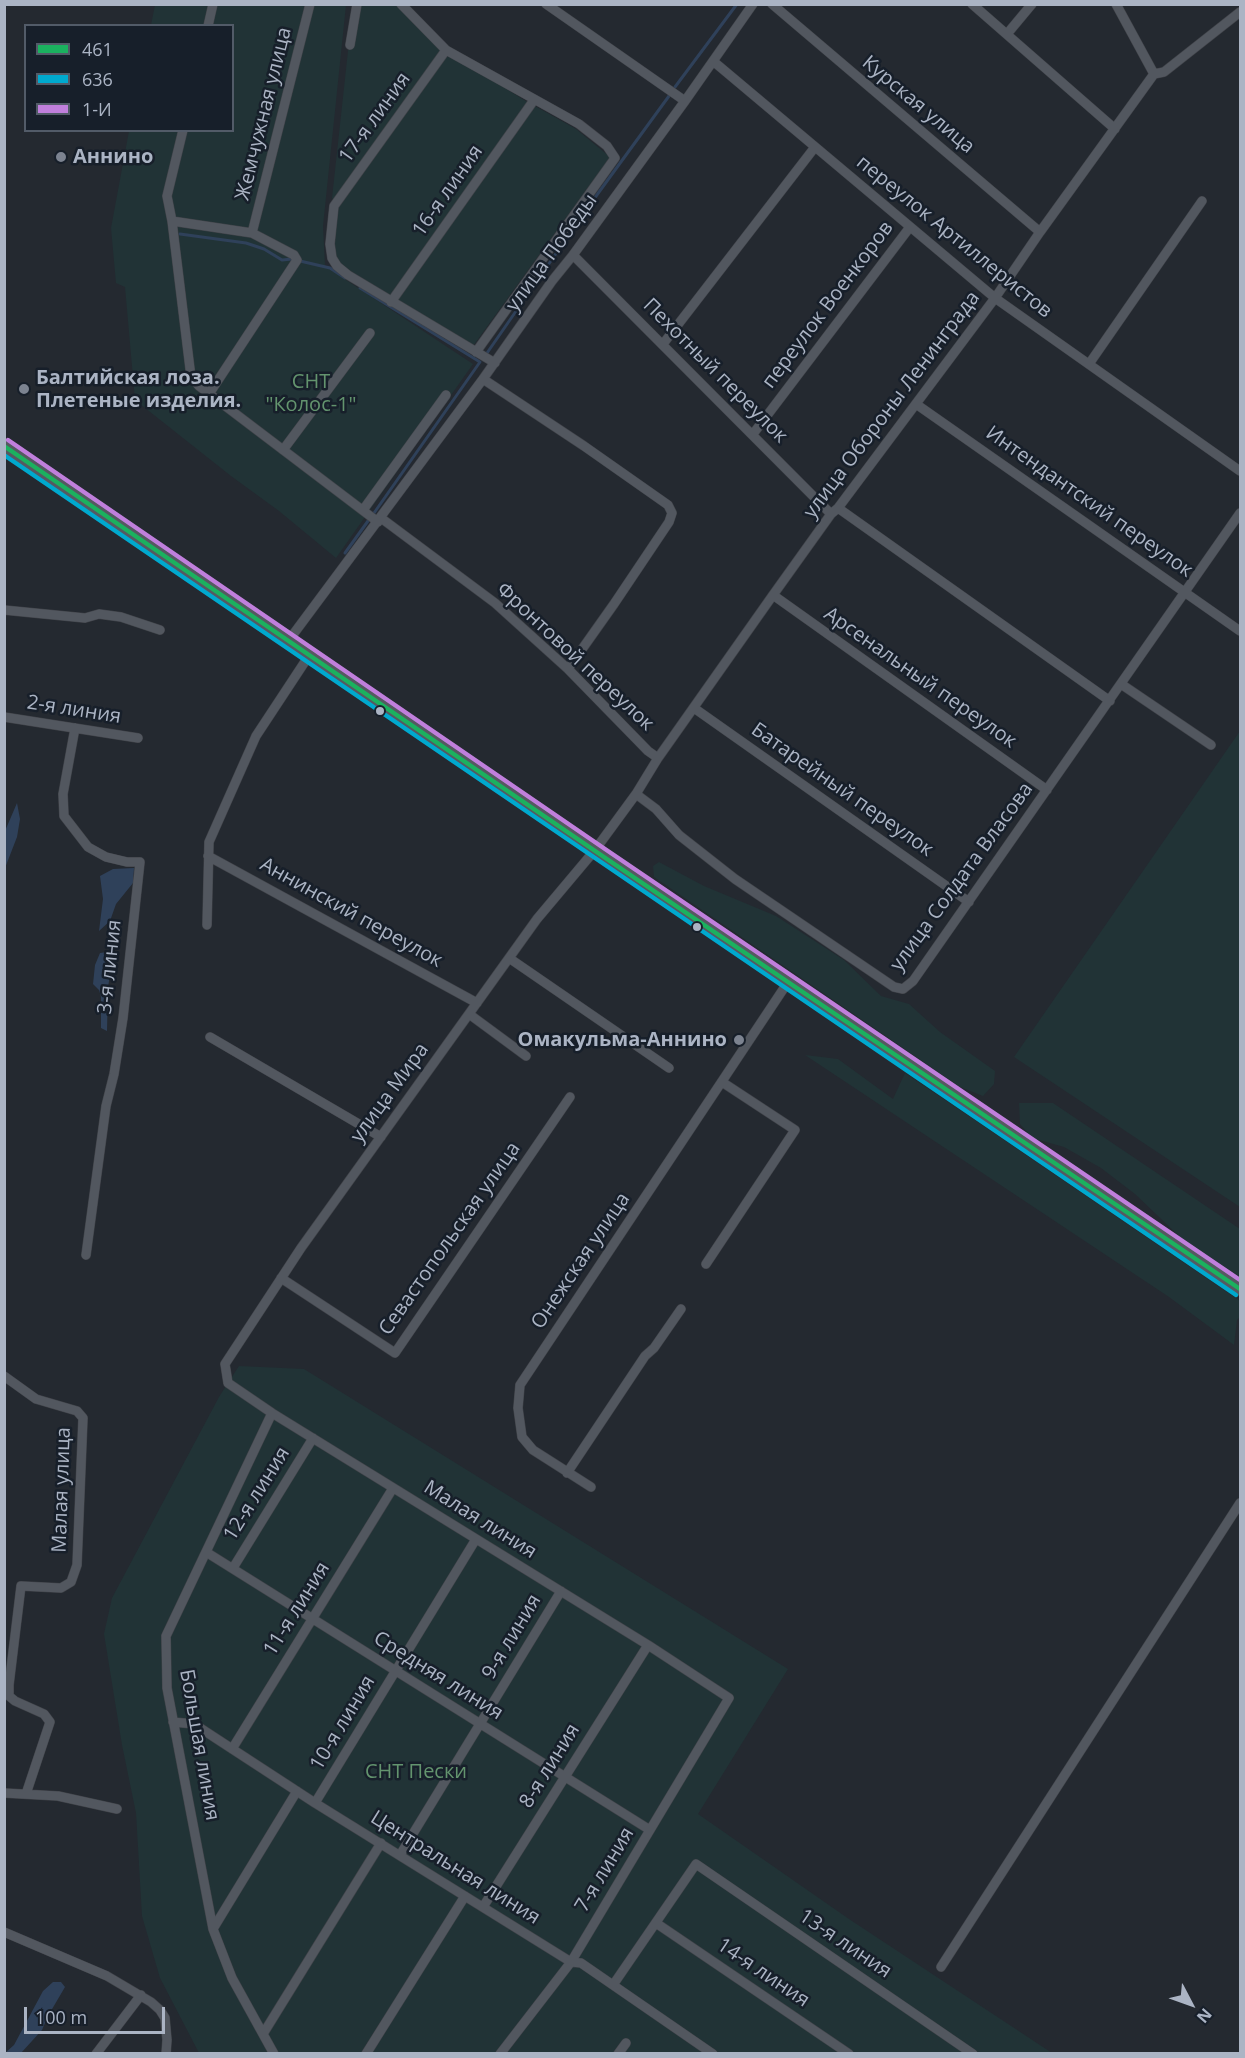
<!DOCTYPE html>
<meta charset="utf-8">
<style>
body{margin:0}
#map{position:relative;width:1245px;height:2058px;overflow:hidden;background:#242930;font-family:"Open Sans",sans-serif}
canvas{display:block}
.frame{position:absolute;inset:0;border:6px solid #abb4c4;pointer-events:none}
.legend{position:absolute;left:24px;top:24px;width:210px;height:108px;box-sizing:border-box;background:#171f2a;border:2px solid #525b68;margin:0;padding:8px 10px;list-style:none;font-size:18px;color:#abb4c4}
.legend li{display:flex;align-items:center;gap:12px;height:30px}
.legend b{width:30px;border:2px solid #525b68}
.north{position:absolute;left:1161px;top:1974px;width:60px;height:60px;-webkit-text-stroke:4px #171f2a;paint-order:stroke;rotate:131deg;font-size:16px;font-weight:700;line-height:24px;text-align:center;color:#abb4c4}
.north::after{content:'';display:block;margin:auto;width:21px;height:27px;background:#abb4c4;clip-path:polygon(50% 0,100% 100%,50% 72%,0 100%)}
.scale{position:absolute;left:24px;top:2007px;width:141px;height:27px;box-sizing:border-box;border:3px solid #abb4c4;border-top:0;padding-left:8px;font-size:18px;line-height:21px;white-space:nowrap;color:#abb4c4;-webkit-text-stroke:4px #171f2a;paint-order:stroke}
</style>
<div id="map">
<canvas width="1245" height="2058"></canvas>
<div class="frame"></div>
<ul class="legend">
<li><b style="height:8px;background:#1bb15f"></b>461</li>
<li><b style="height:8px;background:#00a9ce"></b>636</li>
<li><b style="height:8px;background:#c07fdc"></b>1-И</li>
</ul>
<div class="north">N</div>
<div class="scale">100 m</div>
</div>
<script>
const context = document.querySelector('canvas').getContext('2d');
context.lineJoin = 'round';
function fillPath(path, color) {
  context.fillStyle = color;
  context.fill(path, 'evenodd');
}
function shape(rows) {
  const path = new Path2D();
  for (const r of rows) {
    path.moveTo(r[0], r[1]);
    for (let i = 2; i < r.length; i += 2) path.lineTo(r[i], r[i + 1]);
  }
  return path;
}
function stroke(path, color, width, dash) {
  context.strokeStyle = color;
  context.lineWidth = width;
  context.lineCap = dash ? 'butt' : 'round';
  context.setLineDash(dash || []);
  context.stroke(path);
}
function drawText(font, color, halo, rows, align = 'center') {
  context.font = font + ' "Open Sans",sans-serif';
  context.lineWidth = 5;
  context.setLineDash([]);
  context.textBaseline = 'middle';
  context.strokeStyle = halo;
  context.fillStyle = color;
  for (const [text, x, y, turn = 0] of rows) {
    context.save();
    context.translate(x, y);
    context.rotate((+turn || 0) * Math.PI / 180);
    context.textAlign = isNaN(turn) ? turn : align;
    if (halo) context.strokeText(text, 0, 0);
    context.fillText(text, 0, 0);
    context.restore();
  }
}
const green = shape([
 [155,5,346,5,323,226,325,266,473,364,336,558,279,511,231,476,135,400,125,287,116,283,111,228,129,131,232,130,232,26,151,25],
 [353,5,397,5,441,48,524,100,576,129,610,157,473,346,352,272,340,263,334,254,338,208,332,198],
 [1240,731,1240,1207,1014,1057],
 [659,862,704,886,776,916,844,960,881,996,909,1004,940,1032,995,1071,994,1084,983,1096,960,1087,654,877,653,866],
 [805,1055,838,1059,893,1099,905,1073,982,1125,1240,1301,1240,1317,1237,1320,1234,1345,1169,1297],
 [1019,1103,1053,1103,1240,1229,1240,1277,1180,1237,1135,1194,1101,1168,1064,1147,1032,1138,1020,1124],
 [239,1366,304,1369,788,1669,698,1814,849,1919,1052,2053,199,2053,160,1978,142,1916,136,1813,122,1745,104,1634,112,1598,219,1397]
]);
const water = shape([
 [17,803,20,819,17,837,5,868,5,831],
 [134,868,133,883,116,904,110,921,99,931,103,899,100,876,113,869],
 [114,951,108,987,107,1031,101,1028,101,997,99,990,93,984,95,965,100,953],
 [53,1982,61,1982,65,1987,48,2016,42,2030,21,2053,5,2053,14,2045,43,1991]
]);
const stream = shape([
 [675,87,737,4],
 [180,234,246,243,264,249,282,260,292,259],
 [300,261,330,268,345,278],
 [360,288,480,362,374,513],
 [487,353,591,203,669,96],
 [345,553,368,521]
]);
const minor = shape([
 [401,4,446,50,579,124,607,146,615,158,476,352],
 [546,4,685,101],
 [772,4,1040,232],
 [972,4,1115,129],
 [1116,4,1154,74],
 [208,26,213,4],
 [1007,34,1032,4],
 [350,45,357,4],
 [446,50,334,206,330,244,332,258,337,266,348,275,495,363],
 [713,61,995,298,1240,471],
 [1154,74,1164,72,1240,12],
 [183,130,167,196,172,221,191,377,199,386,378,522],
 [172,221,252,233,294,255,297,260,209,394],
 [252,233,310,4],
 [573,255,831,514],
 [391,302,534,100],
 [663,344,815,147],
 [1089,364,1202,201],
 [483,379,584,446,668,505,672,513,669,522,614,604,568,669],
 [916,404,1240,631],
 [753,434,910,227],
 [283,450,370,333],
 [838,508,1110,701],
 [363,510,446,395],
 [381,518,495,603,568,669,648,751,658,758],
 [773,595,1047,790],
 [4,610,85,618,99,614,121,617,160,630],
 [289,640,483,379,552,281,573,255,685,101,753,4],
 [1121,684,1211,745],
 [694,708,969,902],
 [4,717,138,738],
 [75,728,63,794,64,816,88,847,106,857,127,862,140,862,123,1018,114,1074,106,1106,86,1255],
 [636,794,656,809,679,835,735,879,894,987,903,989,913,981,1240,513],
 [208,856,477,1003],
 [207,925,209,842,256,736,310,654],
 [509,958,669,1068],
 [469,1014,526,1056],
 [210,1037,381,1137],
 [706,1264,795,1130,722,1082],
 [281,1278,395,1353,570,1097],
 [4,1376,36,1399,77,1411,83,1418,77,1565,71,1582,61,1588,21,1586,9,1685,9,1696,15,1701,44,1714,50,1722,26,1794],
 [272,1413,166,1636,167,1688,213,1929,232,1978,274,2054],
 [567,1473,645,1356,654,1348,681,1309],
 [591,1487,533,1450,522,1437,518,1408,520,1385,788,982],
 [206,1552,650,1830],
 [233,1568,313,1438],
 [173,1722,194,1724,315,1803,571,1962,581,1963,713,2054],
 [232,1749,393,1488],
 [4,1793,58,1796,117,1809],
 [315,1803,476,1539],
 [400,1855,561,1591],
 [483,1907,648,1645],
 [656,1923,849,2054],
 [213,1929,297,1791],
 [4,1932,107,1976,151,2002,160,2010,165,2018,167,2040,166,2054],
 [941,1967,1240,1503],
 [613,1985,696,1864,973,2054],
 [263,2034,381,1843],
 [96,2054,141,1995],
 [366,2054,465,1896],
 [500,2054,571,1962,729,1698,648,1645,272,1413,228,1383,225,1364,301,1248,537,919,595,850,636,794,658,758,773,595,831,514,838,508,995,298,1040,232,1154,74],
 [618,2054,626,2043]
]);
const major = shape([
 [4,446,601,855,1240,1289]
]);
const bus1 = shape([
 [4,446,601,855,1240,1289]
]);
const bus2 = shape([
 [4,455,1236,1295]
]);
const bus3 = shape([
 [8,440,605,849,1240,1280]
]);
const markers = [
 [61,157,6,"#7c8390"],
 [24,389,6,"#7c8390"],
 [380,711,5,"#abb4c4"],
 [697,927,5,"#abb4c4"],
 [739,1040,6,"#7c8390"]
];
const streetNames = [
 ["Курская улица",918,105,40],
 ["Жемчужная улица",264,114,-76],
 ["17-я линия",375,118,-54],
 ["16-я линия",448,191,-55],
 ["переулок Артиллеристов",954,237,39],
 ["улица Победы",552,253,-54],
 ["переулок Военкоров",828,305,-53],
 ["Пехотный переулок",715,371,45],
 ["улица Обороны Ленинграда",892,405,-53],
 ["Интендантский переулок",1089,502,35],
 ["Фронтовой переулок",575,657,43],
 ["Арсенальный переулок",920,678,35],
 ["2-я линия",74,710,9],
 ["Батарейный переулок",842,790,35],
 ["улица Солдата Власова",962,877,-54],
 ["Аннинский переулок",351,913,29],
 ["3-я линия",110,967,-84],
 ["улица Мира",390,1093,-54],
 ["Севастопольская улица",450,1239,-55],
 ["Онежская улица",581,1261,-56],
 ["Малая улица",62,1490,-88],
 ["12-я линия",257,1494,-58],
 ["Малая линия",480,1520,32],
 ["11-я линия",297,1609,-58],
 ["9-я линия",512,1637,-59],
 ["Средняя линия",438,1676,32],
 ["10-я линия",343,1723,-59],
 ["Большая линия",199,1745,80],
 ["8-я линия",550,1766,-58],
 ["Центральная линия",455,1868,32],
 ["7-я линия",605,1870,-59],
 ["13-я линия",845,1944,34],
 ["14-я линия",763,1973,34]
];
const poiNames = [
 ["Аннино",73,157],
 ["Балтийская лоза.",36,378],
 ["Плетеные изделия.",36,401],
 ["Омакульма-Аннино",727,1040,"right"]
];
const parkNames = [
 ["СНТ",311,382],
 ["\"Колос-1\"",311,405],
 ["СНТ Пески",416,1772]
];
fillPath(green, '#213336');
fillPath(water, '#2f415a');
stroke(stream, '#2f415a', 3);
stroke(minor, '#404349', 10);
stroke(major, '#41454d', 14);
stroke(minor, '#52575f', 9);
stroke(major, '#555961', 12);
stroke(bus1, '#1bb15f', 4.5);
stroke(bus2, '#00a9ce', 4.5);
stroke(bus3, '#c07fdc', 4.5);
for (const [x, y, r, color] of markers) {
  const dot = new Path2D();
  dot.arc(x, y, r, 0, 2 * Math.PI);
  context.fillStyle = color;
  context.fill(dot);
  stroke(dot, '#171f2a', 2);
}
drawText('20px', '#abb4c4', '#171f2a', streetNames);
drawText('bold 20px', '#abb4c4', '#171f2a', poiNames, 'left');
drawText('20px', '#63946e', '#171f2a', parkNames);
</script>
